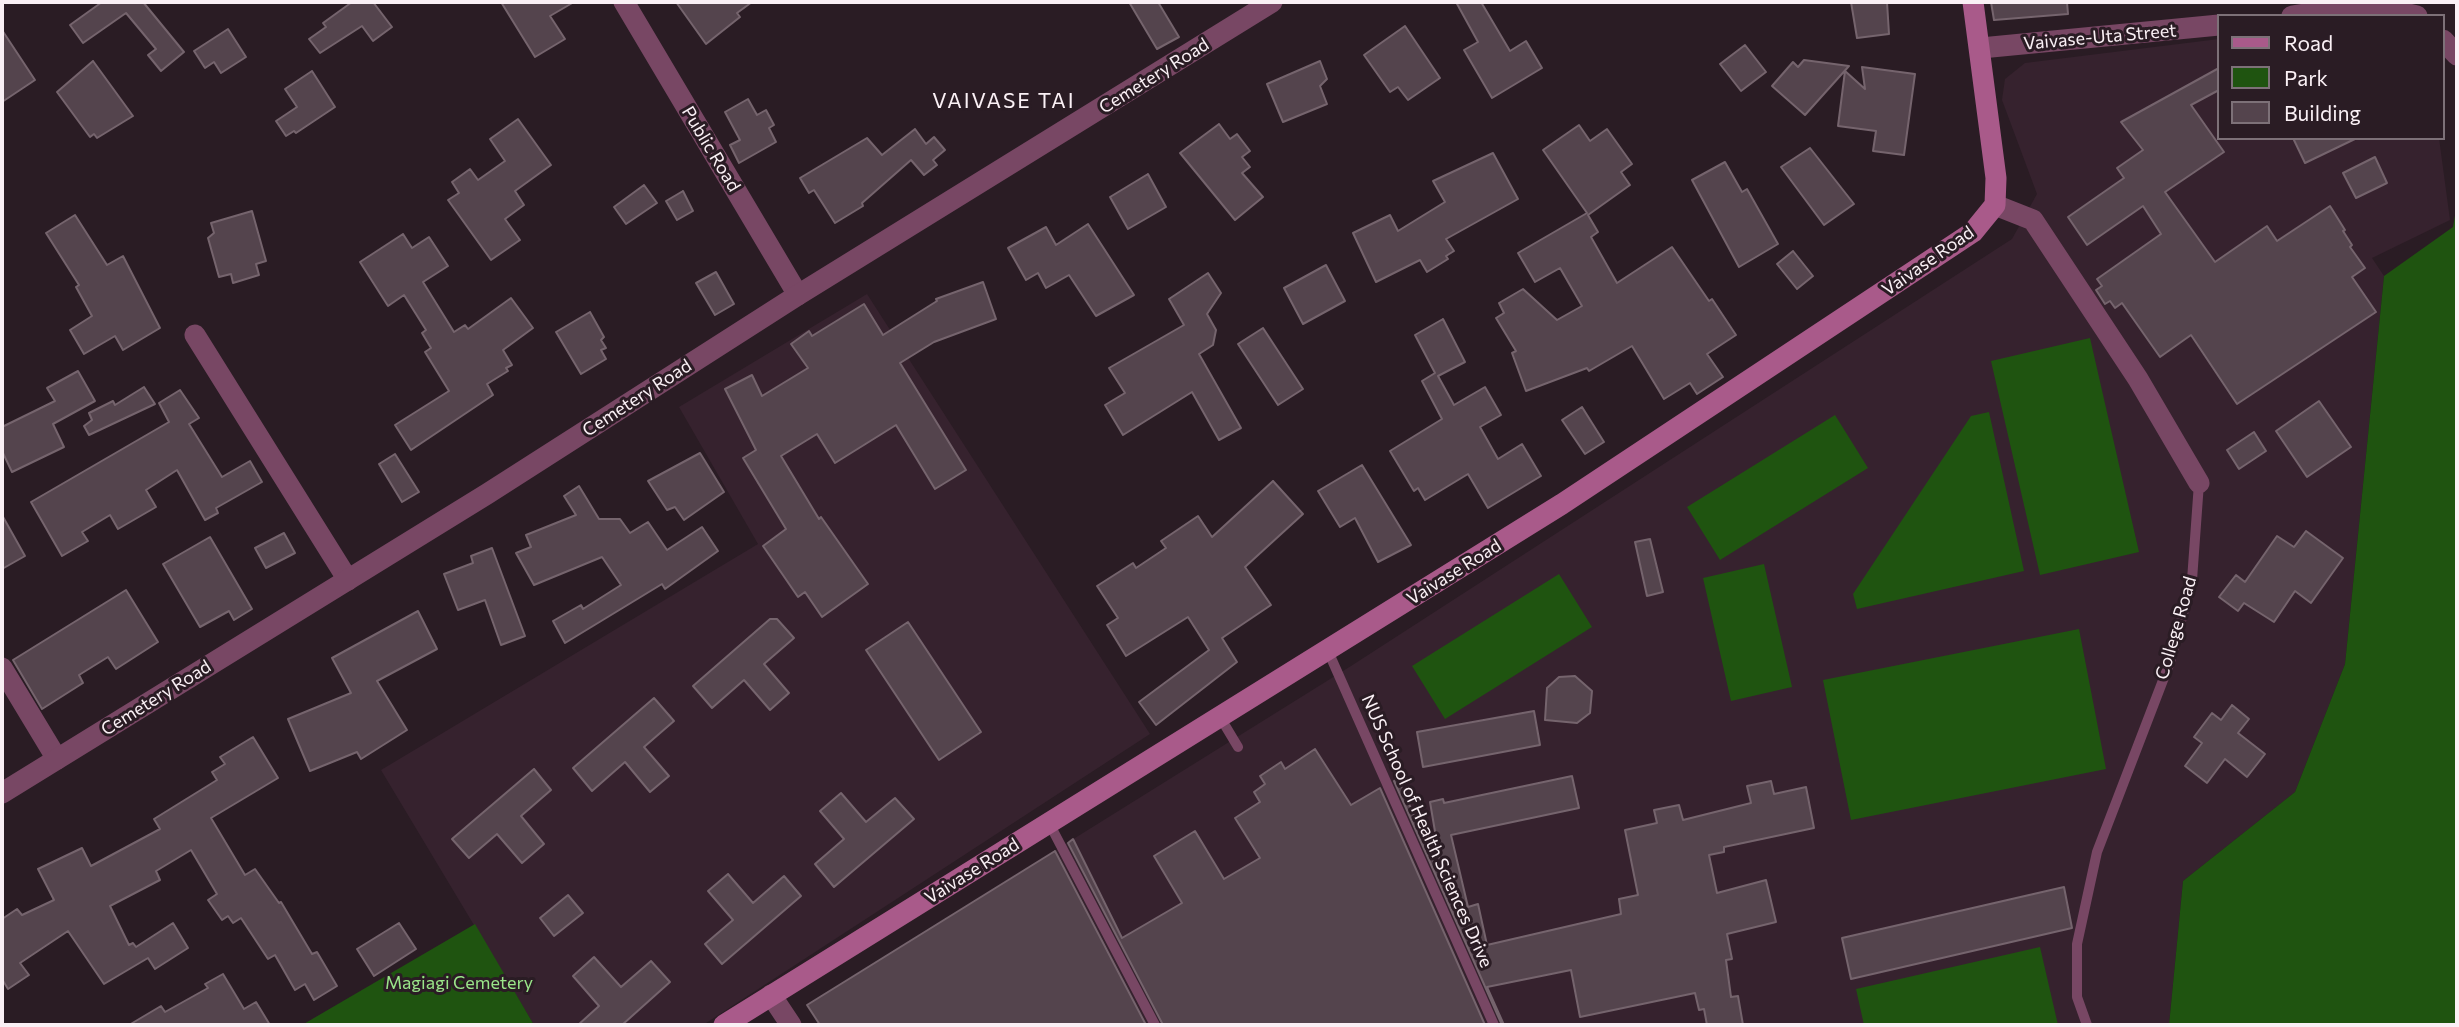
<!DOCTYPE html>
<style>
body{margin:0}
#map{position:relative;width:2459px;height:1027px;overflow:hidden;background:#2a1c24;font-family:Commissioner,sans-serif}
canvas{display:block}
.frame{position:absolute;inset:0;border:4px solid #faf0f5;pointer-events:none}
.legend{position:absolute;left:2217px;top:14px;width:228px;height:126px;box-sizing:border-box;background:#2a1c24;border:2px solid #7d7178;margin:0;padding:9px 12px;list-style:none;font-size:21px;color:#faf0f5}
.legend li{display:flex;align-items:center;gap:14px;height:35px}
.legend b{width:35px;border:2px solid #7d7178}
</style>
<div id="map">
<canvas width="2459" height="1027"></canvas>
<div class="frame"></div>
<ul class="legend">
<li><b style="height:9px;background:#a95a8a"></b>Road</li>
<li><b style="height:19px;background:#1f5410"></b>Park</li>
<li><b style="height:19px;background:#54444d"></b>Building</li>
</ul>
</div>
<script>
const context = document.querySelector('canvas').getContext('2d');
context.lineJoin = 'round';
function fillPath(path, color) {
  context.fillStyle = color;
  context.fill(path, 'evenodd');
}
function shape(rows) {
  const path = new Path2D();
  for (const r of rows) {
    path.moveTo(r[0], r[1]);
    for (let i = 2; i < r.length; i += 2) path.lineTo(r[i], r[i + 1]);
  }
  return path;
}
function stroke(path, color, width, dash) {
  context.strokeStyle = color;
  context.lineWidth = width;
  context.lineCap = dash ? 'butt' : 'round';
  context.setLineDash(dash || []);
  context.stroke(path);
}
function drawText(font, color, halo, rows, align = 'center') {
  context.font = font + ' Commissioner,sans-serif';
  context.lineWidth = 6;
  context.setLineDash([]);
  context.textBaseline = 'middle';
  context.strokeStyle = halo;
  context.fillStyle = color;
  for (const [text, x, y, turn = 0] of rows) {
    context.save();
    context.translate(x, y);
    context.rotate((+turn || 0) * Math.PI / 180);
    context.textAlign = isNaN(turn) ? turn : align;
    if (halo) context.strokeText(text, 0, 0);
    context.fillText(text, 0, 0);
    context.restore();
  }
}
const built = shape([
 [2219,39,2219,138,2439,138,2450,220,2372,258,2384,276,2345,664,2295,792,2183,881,2169,1025,820,1025,807,1005,1351,666,2012,239,2037,194,2002,100,2005,79,2025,63],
 [867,294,1150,734,703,1025,534,1025,381,770,758,544,679,407]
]);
const green = shape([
 [2457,204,2457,1025,2169,1025,2183,881,2295,792,2345,664,2384,276,2453,227],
 [2090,338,2139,552,2040,575,1991,361],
 [1989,412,2024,571,1857,609,1853,594,1971,416],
 [1835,415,1868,468,1720,560,1687,507],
 [1764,564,1792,687,1731,701,1703,578],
 [1559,574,1592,627,1445,719,1412,666],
 [2079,629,2106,769,1851,820,1823,680],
 [475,924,534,1025,302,1025],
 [2040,947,2058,1025,1864,1025,1856,989]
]);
const building = shape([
 [102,2,143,2,184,52,161,71,148,55,156,49,126,13,83,43,70,25,102,2],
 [352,2,373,2,392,27,373,41,362,26,320,53,309,39,326,27,323,23,352,2],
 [501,2,574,2,550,16,565,39,535,57,501,2],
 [676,2,752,2,737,13,740,17,706,44,676,2],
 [1129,2,1158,2,1179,37,1157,49,1129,2],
 [1456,2,1481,2,1510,51,1526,41,1542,68,1492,98,1464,50,1478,42,1456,2],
 [1851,2,1887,2,1889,34,1857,38,1851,2],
 [1991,2,2067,2,2068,14,1994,20,1991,2],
 [1405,26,1440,78,1408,100,1398,87,1390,92,1364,55,1405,26],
 [228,29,246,57,221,73,214,62,205,68,194,51,228,29],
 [2,30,35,80,2,102,2,30],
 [1745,45,1766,72,1741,91,1720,64,1745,45],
 [1804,60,1849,66,1805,115,1772,86,1793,62,1798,67,1804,60],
 [93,61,133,116,97,138,94,134,90,137,57,92,93,61],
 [1320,61,1327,79,1320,86,1327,104,1283,122,1267,84,1320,61],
 [1862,67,1915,74,1904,155,1873,151,1876,131,1838,126,1845,71,1865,89,1862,67],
 [2219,68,2219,90,2191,105,2224,152,2165,192,2215,262,2267,226,2277,241,2330,206,2345,230,2343,231,2352,245,2350,247,2365,268,2352,277,2376,312,2237,404,2191,335,2160,357,2122,303,2115,308,2110,301,2105,304,2096,290,2102,286,2097,279,2161,234,2143,206,2087,245,2068,217,2124,178,2117,168,2143,150,2121,122,2219,68],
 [312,71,335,107,296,133,294,131,286,136,276,121,297,107,285,89,312,71],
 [748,99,757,115,766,110,774,125,769,128,776,142,739,163,730,145,740,140,725,112,748,99],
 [518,119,551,165,515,191,524,205,505,219,520,240,491,260,448,200,459,193,452,182,470,169,478,180,505,161,490,139,518,119],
 [1219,124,1230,139,1237,134,1250,151,1242,157,1250,167,1242,173,1263,197,1235,220,1180,153,1219,124],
 [1579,125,1590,141,1607,129,1632,164,1621,172,1630,185,1588,215,1598,232,1591,237,1617,283,1672,247,1709,301,1712,299,1736,335,1707,354,1723,377,1697,394,1690,383,1664,399,1632,346,1589,371,1587,368,1526,391,1512,353,1516,351,1496,318,1504,313,1499,303,1523,289,1557,320,1582,306,1560,268,1535,282,1518,253,1587,213,1543,150,1579,125],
 [915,129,926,144,934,137,945,150,933,160,937,165,924,175,911,160,862,203,863,206,835,223,814,190,809,193,800,178,867,138,882,155,915,129],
 [2293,138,2357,138,2305,163,2293,138],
 [1810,148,1854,204,1824,225,1781,167,1810,148],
 [1493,153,1518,199,1446,239,1454,251,1446,256,1448,259,1427,272,1420,260,1376,282,1353,233,1390,215,1398,231,1445,202,1433,181,1493,153],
 [2375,157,2387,183,2356,198,2343,173,2375,157],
 [1725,162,1742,192,1747,189,1778,244,1739,267,1692,180,1725,162],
 [1148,174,1166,207,1128,229,1110,197,1148,174],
 [644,185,657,203,626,224,614,207,644,185],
 [683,191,693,211,677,220,666,201,683,191],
 [252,211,266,261,256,264,259,275,233,283,231,274,219,277,208,238,214,233,211,223,252,211],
 [75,215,107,265,123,256,160,328,123,350,115,336,84,354,70,330,92,316,76,287,79,285,46,233,75,215],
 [1088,224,1134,295,1096,316,1069,275,1046,288,1038,273,1026,280,1008,248,1046,227,1056,245,1088,224],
 [403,234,412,248,429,237,448,266,423,282,454,332,465,325,468,329,511,298,533,328,503,350,512,365,506,368,508,371,487,384,493,395,411,450,395,425,449,391,425,352,431,348,422,333,426,330,404,295,388,306,360,262,403,234],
 [1793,251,1813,276,1797,289,1777,264,1793,251],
 [1326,265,1345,301,1303,324,1284,288,1326,265],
 [716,272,734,304,715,315,696,283,716,272],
 [1208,273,1221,293,1207,314,1216,330,1213,345,1199,354,1241,428,1219,440,1192,392,1123,435,1105,405,1125,393,1109,368,1184,325,1169,299,1208,273],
 [983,282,996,319,934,342,900,363,966,470,935,489,896,425,835,463,817,434,781,456,819,519,821,517,868,584,822,617,805,592,798,597,763,546,786,529,743,458,756,450,725,389,752,375,762,396,808,368,791,344,809,331,812,336,864,304,883,335,937,301,936,299,983,282],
 [590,312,604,337,601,340,606,348,601,350,606,359,581,374,556,332,590,312],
 [1443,319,1465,362,1438,376,1454,405,1485,387,1501,415,1480,427,1498,459,1522,444,1541,476,1488,508,1468,474,1425,500,1418,488,1414,491,1390,451,1442,419,1422,381,1435,373,1415,335,1443,319],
 [1263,328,1303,389,1278,405,1238,344,1263,328],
 [78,371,95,401,53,424,64,447,12,472,2,451,2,427,55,401,47,388,78,371],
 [144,387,155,404,89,435,84,426,92,420,89,413,113,401,115,405,144,387],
 [180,390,199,418,189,424,222,477,250,461,262,482,216,508,218,513,205,520,177,470,146,490,156,507,118,529,110,515,82,532,88,541,62,556,31,502,169,422,159,403,180,390],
 [2319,401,2351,447,2307,477,2276,431,2319,401],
 [1582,407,1604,442,1585,454,1562,420,1582,407],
 [2254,432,2266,451,2239,469,2227,450,2254,432],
 [700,453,724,492,684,520,675,507,667,510,648,481,700,453],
 [395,454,419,492,402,502,379,464,395,454],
 [1362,465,1411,545,1378,562,1355,518,1340,527,1318,491,1362,465],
 [1273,481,1303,514,1245,567,1271,605,1222,638,1237,662,1156,725,1139,702,1209,650,1188,617,1126,656,1107,625,1118,618,1097,586,1133,563,1136,568,1166,548,1161,541,1198,516,1212,537,1273,481],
 [579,486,599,519,620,519,630,533,648,522,667,550,702,527,718,551,665,589,662,584,565,643,553,621,581,605,583,609,621,585,602,557,534,585,516,553,531,547,526,535,576,515,564,496,579,486],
 [2,515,25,556,2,569,2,515],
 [2306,531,2343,558,2311,603,2295,591,2274,622,2244,603,2238,611,2219,597,2236,575,2245,582,2277,536,2294,547,2306,531],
 [284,533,295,553,266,568,255,548,284,533],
 [210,537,252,609,234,620,229,611,200,627,163,564,210,537],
 [1650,539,1663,592,1647,596,1635,542,1650,539],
 [492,548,525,636,501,645,485,600,458,610,444,574,473,563,471,556,492,548],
 [126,590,158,642,116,669,108,657,79,675,83,683,42,709,13,660,126,590],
 [418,611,437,649,377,681,407,730,361,759,357,752,310,771,288,719,351,693,332,658,418,611],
 [770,619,777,619,794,638,764,664,789,693,770,710,744,680,712,708,693,686,770,619],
 [908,622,981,732,939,760,866,650,908,622],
 [1575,676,1592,691,1590,713,1577,723,1545,720,1547,688,1559,677,1575,676],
 [654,698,674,721,644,747,669,776,650,792,625,762,592,791,573,768,654,698],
 [2232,705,2249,719,2238,733,2265,754,2247,777,2225,759,2207,783,2185,766,2202,743,2194,737,2212,713,2221,720,2232,705],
 [1534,711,1540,745,1423,767,1417,732,1534,711],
 [253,737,278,778,211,818,245,875,255,869,279,903,281,902,312,954,317,952,337,986,314,1000,305,984,295,990,275,955,268,959,241,918,233,923,228,916,222,920,208,900,217,894,191,850,156,871,160,880,110,906,129,945,133,943,136,947,173,923,188,948,155,969,148,958,104,984,68,931,20,963,29,975,8,989,2,979,2,919,17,909,22,915,54,900,38,869,82,848,91,866,160,829,154,819,217,780,212,772,225,764,220,757,253,737],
 [1315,749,1351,805,1380,788,1485,1025,1163,1025,1068,843,1073,839,1122,938,1182,903,1154,856,1195,831,1224,879,1260,858,1235,818,1260,802,1254,792,1265,784,1260,776,1281,762,1285,769,1315,749],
 [534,769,551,790,521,816,544,844,522,863,497,834,469,858,452,839,534,769],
 [1572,776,1579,808,1451,835,1468,907,1478,904,1487,945,1621,914,1619,899,1638,895,1625,830,1657,823,1654,810,1679,805,1683,820,1751,803,1747,786,1771,781,1774,794,1806,787,1814,828,1724,847,1724,852,1709,855,1717,893,1766,880,1776,922,1727,934,1732,959,1726,960,1731,997,1738,996,1743,1025,1707,1025,1704,1009,1699,1010,1695,993,1580,1017,1571,970,1487,987,1504,1025,1502,1025,1394,781,1398,778,1434,863,1440,861,1430,802,1443,799,1444,803,1572,776],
 [841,793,866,822,895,798,914,819,834,887,815,864,844,839,820,811,841,793],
 [1055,851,1146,1025,820,1025,807,1005,1055,851],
 [728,874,753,903,784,876,801,896,722,964,705,944,733,920,708,891,728,874],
 [2064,887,2072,928,1851,979,1842,938,2064,887],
 [568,895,583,913,554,936,540,918,568,895],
 [399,923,416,949,374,976,357,949,399,923],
 [594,957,621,987,651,961,670,982,622,1025,578,1025,599,1006,573,976,594,957],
 [223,974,244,1009,256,1002,270,1025,129,1025,161,1006,165,1012,208,988,205,984,223,974]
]);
const service = shape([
 [1328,651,1494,1025],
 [1220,717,1238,747],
 [1049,823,1155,1025],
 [2087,1025,2077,997,2077,944,2097,852,2170,662,2192,580,2199,483]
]);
const minor = shape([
 [624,2,798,295],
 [1995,205,2033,220,2138,379,2199,483],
 [195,335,348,580],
 [2,668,57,759],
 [771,995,791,1025]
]);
const tertiary = shape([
 [2292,16,2366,4,2417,16],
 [2443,40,2457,55],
 [1981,48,2219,25],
 [2,793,487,494,798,295,1272,2]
]);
const secondary = shape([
 [724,1025,1562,504,1973,232,1995,205,1996,178,1973,2]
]);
const streetNames = [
 ["Vaivase-Uta Street",2100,37,-5],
 ["Cemetery Road",1154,76,-32],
 ["Public Road",711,149,59],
 ["Vaivase Road",1928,261,-35],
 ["Cemetery Road",637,398,-33],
 ["Vaivase Road",1454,572,-32],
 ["College Road",2176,628,-74],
 ["Cemetery Road",156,698,-32],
 ["NUS School of Health Sciences Drive",1427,831,66],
 ["Vaivase Road",972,871,-32]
];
const parkNames = [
 ["Magiagi Cemetery",459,983]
];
const quarterNames = [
 ["VAIVASE TAI",1004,101]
];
fillPath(built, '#36222e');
fillPath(green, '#1f5410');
fillPath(building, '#54444d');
stroke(building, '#75646d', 2);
stroke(service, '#784764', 10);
stroke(minor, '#784764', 21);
stroke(tertiary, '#784764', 21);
stroke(secondary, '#a95a8a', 21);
drawText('18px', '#faf0f5', '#2a1c24', streetNames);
drawText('18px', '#9ae589', '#2a1c24', parkNames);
context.letterSpacing = '2px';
drawText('21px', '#faf0f5', '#2a1c24', quarterNames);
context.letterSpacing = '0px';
</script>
